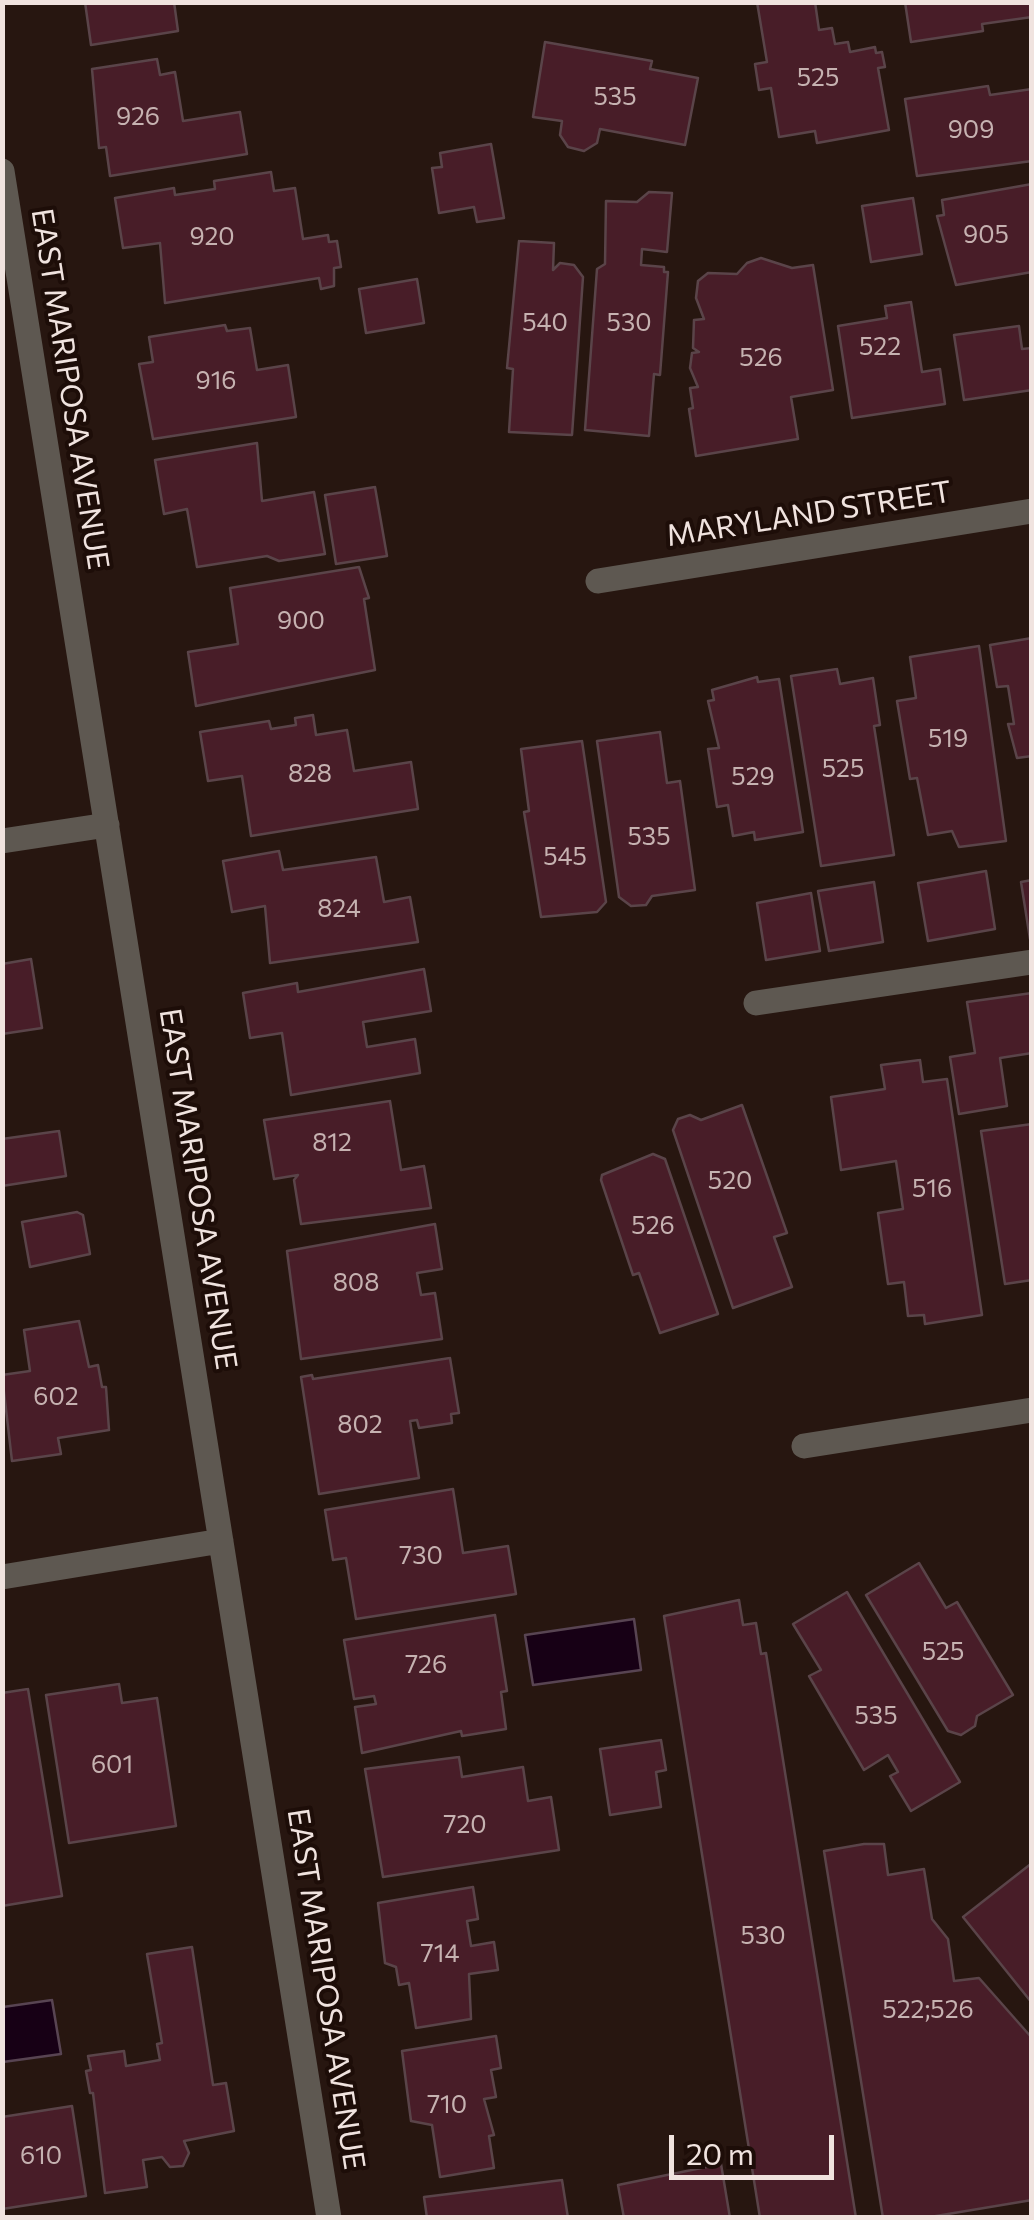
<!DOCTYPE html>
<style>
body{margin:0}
#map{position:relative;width:1034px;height:2220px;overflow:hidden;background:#271610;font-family:Commissioner,sans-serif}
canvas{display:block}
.frame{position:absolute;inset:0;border:5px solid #f0e3df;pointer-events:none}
.scale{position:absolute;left:669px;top:2135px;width:165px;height:45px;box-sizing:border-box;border:5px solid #f0e3df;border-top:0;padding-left:12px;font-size:30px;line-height:35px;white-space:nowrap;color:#f0e3df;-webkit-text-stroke:8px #1d0d08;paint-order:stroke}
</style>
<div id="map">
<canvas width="1034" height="2220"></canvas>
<div class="frame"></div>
<div class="scale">20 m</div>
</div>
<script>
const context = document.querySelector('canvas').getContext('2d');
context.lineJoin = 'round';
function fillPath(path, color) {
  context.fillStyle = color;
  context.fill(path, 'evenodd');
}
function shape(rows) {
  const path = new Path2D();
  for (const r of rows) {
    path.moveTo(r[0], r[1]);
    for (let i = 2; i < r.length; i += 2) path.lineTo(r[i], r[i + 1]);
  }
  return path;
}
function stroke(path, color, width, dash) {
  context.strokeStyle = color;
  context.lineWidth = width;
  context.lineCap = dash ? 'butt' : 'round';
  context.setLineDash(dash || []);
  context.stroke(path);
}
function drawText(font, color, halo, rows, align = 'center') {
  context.font = font + ' Commissioner,sans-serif';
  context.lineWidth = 8;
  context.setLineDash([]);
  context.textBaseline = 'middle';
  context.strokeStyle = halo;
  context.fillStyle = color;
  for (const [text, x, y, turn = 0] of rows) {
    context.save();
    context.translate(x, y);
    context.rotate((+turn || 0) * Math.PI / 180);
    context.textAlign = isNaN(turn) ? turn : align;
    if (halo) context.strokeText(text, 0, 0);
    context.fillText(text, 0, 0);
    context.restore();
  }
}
const water = shape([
 [634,1619,641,1670,533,1685,525,1635,634,1619],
 [52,2000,61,2054,3,2062,3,2007,52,2000]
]);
const building = shape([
 [85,2,174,2,178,31,91,45,85,2],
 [757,2,815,2,819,30,832,28,835,44,848,42,850,52,875,47,876,53,882,52,885,67,878,68,889,130,817,143,815,131,779,137,771,88,759,90,755,64,767,62,757,2],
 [905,2,1032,2,1032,17,982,24,983,31,911,42,905,2],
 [545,42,652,61,650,69,698,78,685,145,600,129,597,143,584,151,568,147,560,135,562,121,533,117,545,42],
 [157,59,160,75,175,72,183,121,240,112,247,154,110,176,106,147,99,148,92,69,157,59],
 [988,86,990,95,1032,89,1032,161,917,176,905,99,988,86],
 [491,144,504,218,477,222,474,207,439,213,432,168,442,167,440,153,491,144],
 [271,172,274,191,295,188,303,239,328,235,329,242,337,241,341,267,334,268,334,286,321,289,319,278,165,303,160,243,123,248,115,198,174,188,175,195,215,189,214,181,271,172],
 [1032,184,1032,272,956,285,937,216,944,215,942,200,1032,184],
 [649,192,672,193,667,252,642,249,641,265,664,267,664,272,668,272,660,375,654,374,649,436,585,430,597,269,605,264,606,201,637,202,649,192],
 [913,198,922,254,871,262,862,206,913,198],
 [519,241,554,243,553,270,560,263,574,265,583,277,572,435,509,432,513,369,507,368,519,241],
 [761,258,792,268,813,265,833,390,791,397,798,439,696,456,689,409,693,408,690,388,698,387,690,368,692,353,699,352,693,348,694,320,704,319,696,298,698,281,708,273,737,274,747,263,761,258],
 [417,279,424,323,366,333,359,289,417,279],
 [911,302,922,372,940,369,945,404,852,418,838,326,887,318,885,306,911,302],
 [225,325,227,331,250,328,257,370,288,365,296,417,153,439,139,364,153,362,149,337,225,325],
 [1019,326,1022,349,1032,348,1032,390,964,400,954,335,1019,326],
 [257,443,262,501,314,492,325,554,279,561,267,556,197,567,187,509,164,514,155,460,257,443],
 [375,487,387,556,336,564,325,495,375,487],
 [359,567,369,598,364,599,375,670,196,706,188,652,238,644,230,588,359,567],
 [1032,638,1032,756,1017,758,1008,724,1014,724,1008,686,997,687,990,645,1032,638],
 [979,646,1006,841,959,847,952,831,928,835,917,778,910,779,897,701,916,698,910,657,979,646],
 [837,669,840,684,873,678,880,725,874,726,894,855,821,866,791,676,837,669],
 [757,677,758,682,779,679,803,832,755,840,754,832,733,836,728,805,717,807,708,749,719,748,708,701,714,700,712,690,757,677],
 [313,715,316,735,347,730,354,771,411,762,418,809,251,836,242,776,208,781,200,732,269,721,271,729,296,725,295,718,313,715],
 [660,732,667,783,680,781,695,890,652,896,646,905,631,906,619,897,597,741,660,732],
 [582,741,606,902,597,912,541,917,524,812,529,811,521,749,582,741],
 [279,851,283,870,376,857,384,902,410,897,418,942,270,963,265,906,232,912,223,861,279,851],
 [986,871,995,929,928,941,918,883,986,871],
 [1032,880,1032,938,1030,939,1021,882,1032,880],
 [874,882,883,942,829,951,818,891,874,882],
 [811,893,820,951,766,960,757,903,811,893],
 [31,959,42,1028,2,1034,2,964,31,959],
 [424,969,431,1011,363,1022,367,1047,415,1039,420,1073,291,1095,282,1033,250,1038,243,993,297,983,298,992,424,969],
 [1032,993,1032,1053,1000,1058,1007,1106,959,1114,950,1057,975,1053,967,1002,1032,993],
 [920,1060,923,1082,947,1079,982,1315,925,1324,924,1315,908,1316,904,1282,888,1284,878,1213,903,1209,896,1161,841,1170,831,1097,885,1089,881,1065,920,1060],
 [390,1101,401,1170,424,1166,431,1208,301,1224,294,1180,298,1175,274,1179,264,1120,390,1101],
 [742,1105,787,1233,774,1237,792,1287,733,1308,673,1130,678,1119,690,1115,701,1120,742,1105],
 [1032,1124,1032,1280,1005,1284,981,1131,1032,1124],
 [59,1131,66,1176,2,1186,2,1139,59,1131],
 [653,1154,665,1159,718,1314,660,1333,639,1273,633,1275,601,1180,602,1175,653,1154],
 [77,1212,83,1215,90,1254,30,1267,22,1222,77,1212],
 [435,1224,442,1269,417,1273,421,1295,435,1293,442,1339,301,1359,287,1251,435,1224],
 [79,1321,89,1367,98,1365,102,1387,106,1387,109,1430,58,1438,61,1454,12,1461,2,1375,30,1371,24,1330,79,1321],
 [450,1358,459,1413,451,1414,452,1423,419,1428,417,1420,410,1421,419,1478,319,1494,301,1377,312,1375,313,1379,450,1358],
 [453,1489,463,1553,508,1546,516,1594,356,1619,346,1558,333,1560,325,1510,453,1489],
 [919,1563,946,1608,957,1602,1013,1695,977,1716,975,1726,961,1735,948,1731,866,1595,919,1563],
 [847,1592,960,1782,911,1811,890,1776,898,1772,888,1755,864,1770,809,1676,821,1670,793,1624,847,1592],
 [739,1600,743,1625,756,1623,761,1654,766,1653,856,2218,760,2218,664,1616,739,1600],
 [495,1615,507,1691,501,1692,506,1729,462,1736,461,1731,362,1753,355,1707,376,1704,374,1696,354,1699,344,1640,495,1615],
 [119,1684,122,1703,157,1698,176,1826,69,1843,46,1695,119,1684],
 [28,1689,62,1896,2,1906,2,1693,28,1689],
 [661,1740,666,1770,656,1772,661,1807,610,1815,600,1749,661,1740],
 [459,1757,462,1777,523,1767,528,1801,551,1797,559,1850,383,1877,365,1769,459,1757],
 [864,1844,884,1844,888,1875,924,1869,932,1919,948,1939,954,1981,979,1978,1032,2038,1032,2200,924,2218,883,2218,824,1851,864,1844],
 [1032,1863,1032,2003,963,1917,1032,1863],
 [473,1887,478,1919,467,1921,471,1946,494,1942,498,1970,469,1974,471,2019,416,2028,409,1983,399,1985,396,1967,385,1963,378,1903,473,1887],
 [192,1947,213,2085,226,2083,234,2131,184,2141,189,2153,183,2166,170,2167,162,2157,143,2160,147,2187,105,2193,93,2093,90,2093,86,2071,91,2070,88,2056,124,2051,126,2066,160,2060,157,2044,162,2043,147,1954,192,1947],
 [496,2036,501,2068,491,2070,496,2097,484,2099,494,2135,489,2136,494,2168,440,2177,432,2125,411,2121,402,2051,496,2036],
 [72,2106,86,2196,2,2209,2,2117,72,2106],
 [721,2164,730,2218,624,2218,618,2185,721,2164],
 [562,2180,568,2218,427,2218,424,2197,562,2180]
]);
const minor = shape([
 [2,171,329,2218],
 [598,581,1032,511],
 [2,841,107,825],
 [756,1003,1032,962],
 [804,1446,1032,1410],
 [2,1577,221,1541]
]);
const numberNames = [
 ["525",818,78],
 ["535",615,97],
 ["926",138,117],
 ["909",971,130],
 ["905",986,235],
 ["920",212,237],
 ["540",545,323],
 ["530",629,323],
 ["522",880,347],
 ["526",761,358],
 ["916",216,381],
 ["900",301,621],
 ["519",948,739],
 ["525",843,769],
 ["828",310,774],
 ["529",753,777],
 ["535",649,837],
 ["545",565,857],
 ["824",339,909],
 ["812",332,1143],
 ["520",730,1181],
 ["516",932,1189],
 ["526",653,1226],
 ["808",356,1283],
 ["602",56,1397],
 ["802",360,1425],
 ["730",421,1556],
 ["525",943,1652],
 ["726",426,1665],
 ["535",876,1716],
 ["601",112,1765],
 ["720",465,1825],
 ["530",763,1936],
 ["714",440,1954],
 ["522;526",928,2010],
 ["710",447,2105],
 ["610",41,2156]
];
const streetNames = [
 ["EAST MARIPOSA AVENUE",70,389,81],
 ["MARYLAND STREET",809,514,-9],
 ["EAST MARIPOSA AVENUE",198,1189,81],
 ["EAST MARIPOSA AVENUE",326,1989,81]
];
fillPath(water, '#170015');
stroke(water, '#584452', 2.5);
fillPath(building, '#481d28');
stroke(building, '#5a4449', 2.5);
stroke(minor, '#5e5851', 25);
drawText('25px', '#c6b2b1', null, numberNames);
drawText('30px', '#f0e3df', '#1d0d08', streetNames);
</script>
